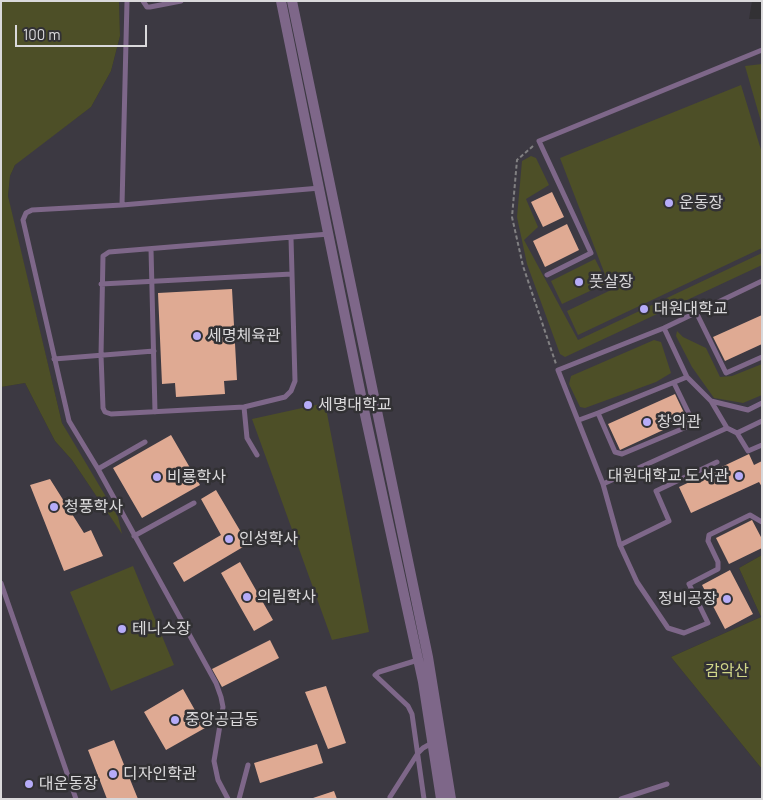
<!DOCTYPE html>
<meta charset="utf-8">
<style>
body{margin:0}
#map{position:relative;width:763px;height:800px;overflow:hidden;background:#323134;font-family:Barlow,sans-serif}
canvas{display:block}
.frame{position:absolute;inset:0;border:2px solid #dad9db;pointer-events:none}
.scale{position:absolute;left:15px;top:25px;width:132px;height:22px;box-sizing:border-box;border:2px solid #dad9db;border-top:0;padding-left:6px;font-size:15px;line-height:18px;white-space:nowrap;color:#dad9db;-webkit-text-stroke:4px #323134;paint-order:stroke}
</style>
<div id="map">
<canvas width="763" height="800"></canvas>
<div class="frame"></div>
<div class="scale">100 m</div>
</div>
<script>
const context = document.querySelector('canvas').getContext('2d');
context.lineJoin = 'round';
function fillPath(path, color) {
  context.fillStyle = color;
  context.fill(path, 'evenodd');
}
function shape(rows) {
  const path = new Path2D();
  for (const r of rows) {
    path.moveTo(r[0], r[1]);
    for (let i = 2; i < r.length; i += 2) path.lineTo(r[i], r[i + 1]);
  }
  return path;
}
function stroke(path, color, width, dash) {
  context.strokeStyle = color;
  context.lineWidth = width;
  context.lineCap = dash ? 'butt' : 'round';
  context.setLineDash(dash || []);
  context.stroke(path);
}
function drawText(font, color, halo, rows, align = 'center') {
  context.font = font + ' Barlow,"Noto Sans KR",sans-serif';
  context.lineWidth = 5;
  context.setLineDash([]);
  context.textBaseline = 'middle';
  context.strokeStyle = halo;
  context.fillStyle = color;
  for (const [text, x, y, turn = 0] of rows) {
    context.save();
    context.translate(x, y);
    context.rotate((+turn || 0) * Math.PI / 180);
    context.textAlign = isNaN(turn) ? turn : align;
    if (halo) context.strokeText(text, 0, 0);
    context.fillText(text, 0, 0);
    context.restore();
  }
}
const built = shape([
 [119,1,752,1,749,19,762,19,762,555,739,568,761,617,671,657,762,769,762,799,1,799,1,387,25,383,55,441,72,460,121,532,62,423,12,216,8,196,10,176,15,165,21,159,91,107,111,71,120,36]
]);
const green = shape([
 [1,1,119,1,120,36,111,71,91,107,15,165,10,176,8,196,62,423,118,517,122,534,72,460,55,441,25,383,1,387],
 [762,64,762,125,745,66],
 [741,85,762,153,762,248,578,335,567,311,611,290,560,158],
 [531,156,536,158,549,185,526,199,538,227,524,240,578,340,762,253,762,265,565,357,560,354,527,264,517,217,522,161],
 [595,259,607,283,562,304,551,281],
 [677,331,683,337,706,348,720,377,732,376,762,364,762,395,743,403,714,398,692,367,676,336],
 [654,340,661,342,671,373,656,382,585,408,580,407,569,384,571,376],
 [325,403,369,632,332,640,252,419],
 [762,555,762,769,671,657,761,617,739,568],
 [133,566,174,665,111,691,70,592]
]);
const building = shape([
 [552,192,564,217,543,227,531,202],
 [567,224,579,250,545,267,533,241],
 [232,289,237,380,224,381,225,394,176,397,175,383,162,384,158,293],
 [762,315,762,344,725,361,713,337],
 [675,394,687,419,620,450,608,424],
 [171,435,200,485,142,518,113,468],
 [749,454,754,465,762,461,762,487,759,482,691,513,679,487],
 [50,479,84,533,91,530,103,556,64,571,30,485],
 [216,490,248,544,184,582,173,563,221,535,201,499],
 [752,520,762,539,762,548,729,564,716,538],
 [240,562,273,620,254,631,221,573],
 [730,570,753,614,725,629,702,585],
 [270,640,279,658,222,687,212,669],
 [326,686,346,743,328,749,305,692],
 [183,689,205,728,166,750,144,712],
 [114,740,138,799,107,799,88,750],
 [317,744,323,763,260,783,254,763],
 [334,791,337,799,313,799,313,798]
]);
const path = shape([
 [533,146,517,160,512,217,523,266,556,364]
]);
const service = shape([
 [127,1,122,205,32,210,26,213,23,220,69,421,98,469,216,683,221,697,223,707,214,761,218,780,228,799],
 [143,1,147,7,150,7,181,1],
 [122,205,320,188],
 [291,238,295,381,291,391,285,397,244,407,111,414,105,412,103,408,101,355,103,256,109,252,329,234],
 [151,249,155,412],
 [547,275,591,253,539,141,762,50],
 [762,281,664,328,558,370,603,484,620,545,637,582,668,628,684,633,708,623,689,584,718,569,718,562,708,541,709,535,750,515,762,522],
 [101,284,292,274],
 [696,312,726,373,762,357],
 [664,328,687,377,711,401,727,428,737,433,748,451,762,445],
 [54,359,154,351],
 [674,383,692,420,689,426,622,454,615,452,598,413,687,377],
 [711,401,748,410,762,403],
 [244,407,247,438,257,455],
 [579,420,598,413],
 [737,433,762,421],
 [98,469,145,442],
 [603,484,727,428],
 [134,536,194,503],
 [620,545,669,521,656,491,717,462],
 [1,583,76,799],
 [418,660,379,672,375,675,408,706,412,714,424,799],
 [390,797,418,753,423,748,432,743],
 [239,799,248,765],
 [621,799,667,784]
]);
const minor = shape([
 [281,1,364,410,423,682,441,799],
 [292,1,428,657,451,799]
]);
const markers = [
 [669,203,5,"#b6acf8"],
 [579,282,5,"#b6acf8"],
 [644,309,5,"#b6acf8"],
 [197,336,5,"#b6acf8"],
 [308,405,5,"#b6acf8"],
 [647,422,5,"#b6acf8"],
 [739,476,5,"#b6acf8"],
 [157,477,5,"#b6acf8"],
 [54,507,5,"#b6acf8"],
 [229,539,5,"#b6acf8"],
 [247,597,5,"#b6acf8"],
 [727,599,5,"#b6acf8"],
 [122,629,5,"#b6acf8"],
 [175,720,5,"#b6acf8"],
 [113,774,5,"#b6acf8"],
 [29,784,5,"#b6acf8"]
];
const poiNames = [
 ["운동장",679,203],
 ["풋살장",589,282],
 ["대원대학교",654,309],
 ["세명체육관",207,336],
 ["세명대학교",318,405],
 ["창의관",657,422],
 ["대원대학교 도서관",729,476,"right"],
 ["비룡학사",167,477],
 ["청풍학사",64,507],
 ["인성학사",239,539],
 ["의림학사",257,597],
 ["정비공장",717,599,"right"],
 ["테니스장",132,629],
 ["중앙공급동",185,720],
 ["디자인학관",123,774],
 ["대운동장",39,784]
];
const parkNames = [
 ["감악산",727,671]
];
fillPath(built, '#3c3942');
fillPath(green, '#4d4f27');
fillPath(building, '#dfaa93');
stroke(path, '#818082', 2, [4, 2.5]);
stroke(service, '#7e6789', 5);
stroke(minor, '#7e6789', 10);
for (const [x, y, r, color] of markers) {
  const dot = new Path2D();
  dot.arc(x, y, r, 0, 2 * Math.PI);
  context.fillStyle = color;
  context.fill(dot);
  stroke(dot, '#323134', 2);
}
drawText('16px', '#dad9db', '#323134', poiNames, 'left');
drawText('16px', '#d0d688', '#323134', parkNames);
</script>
